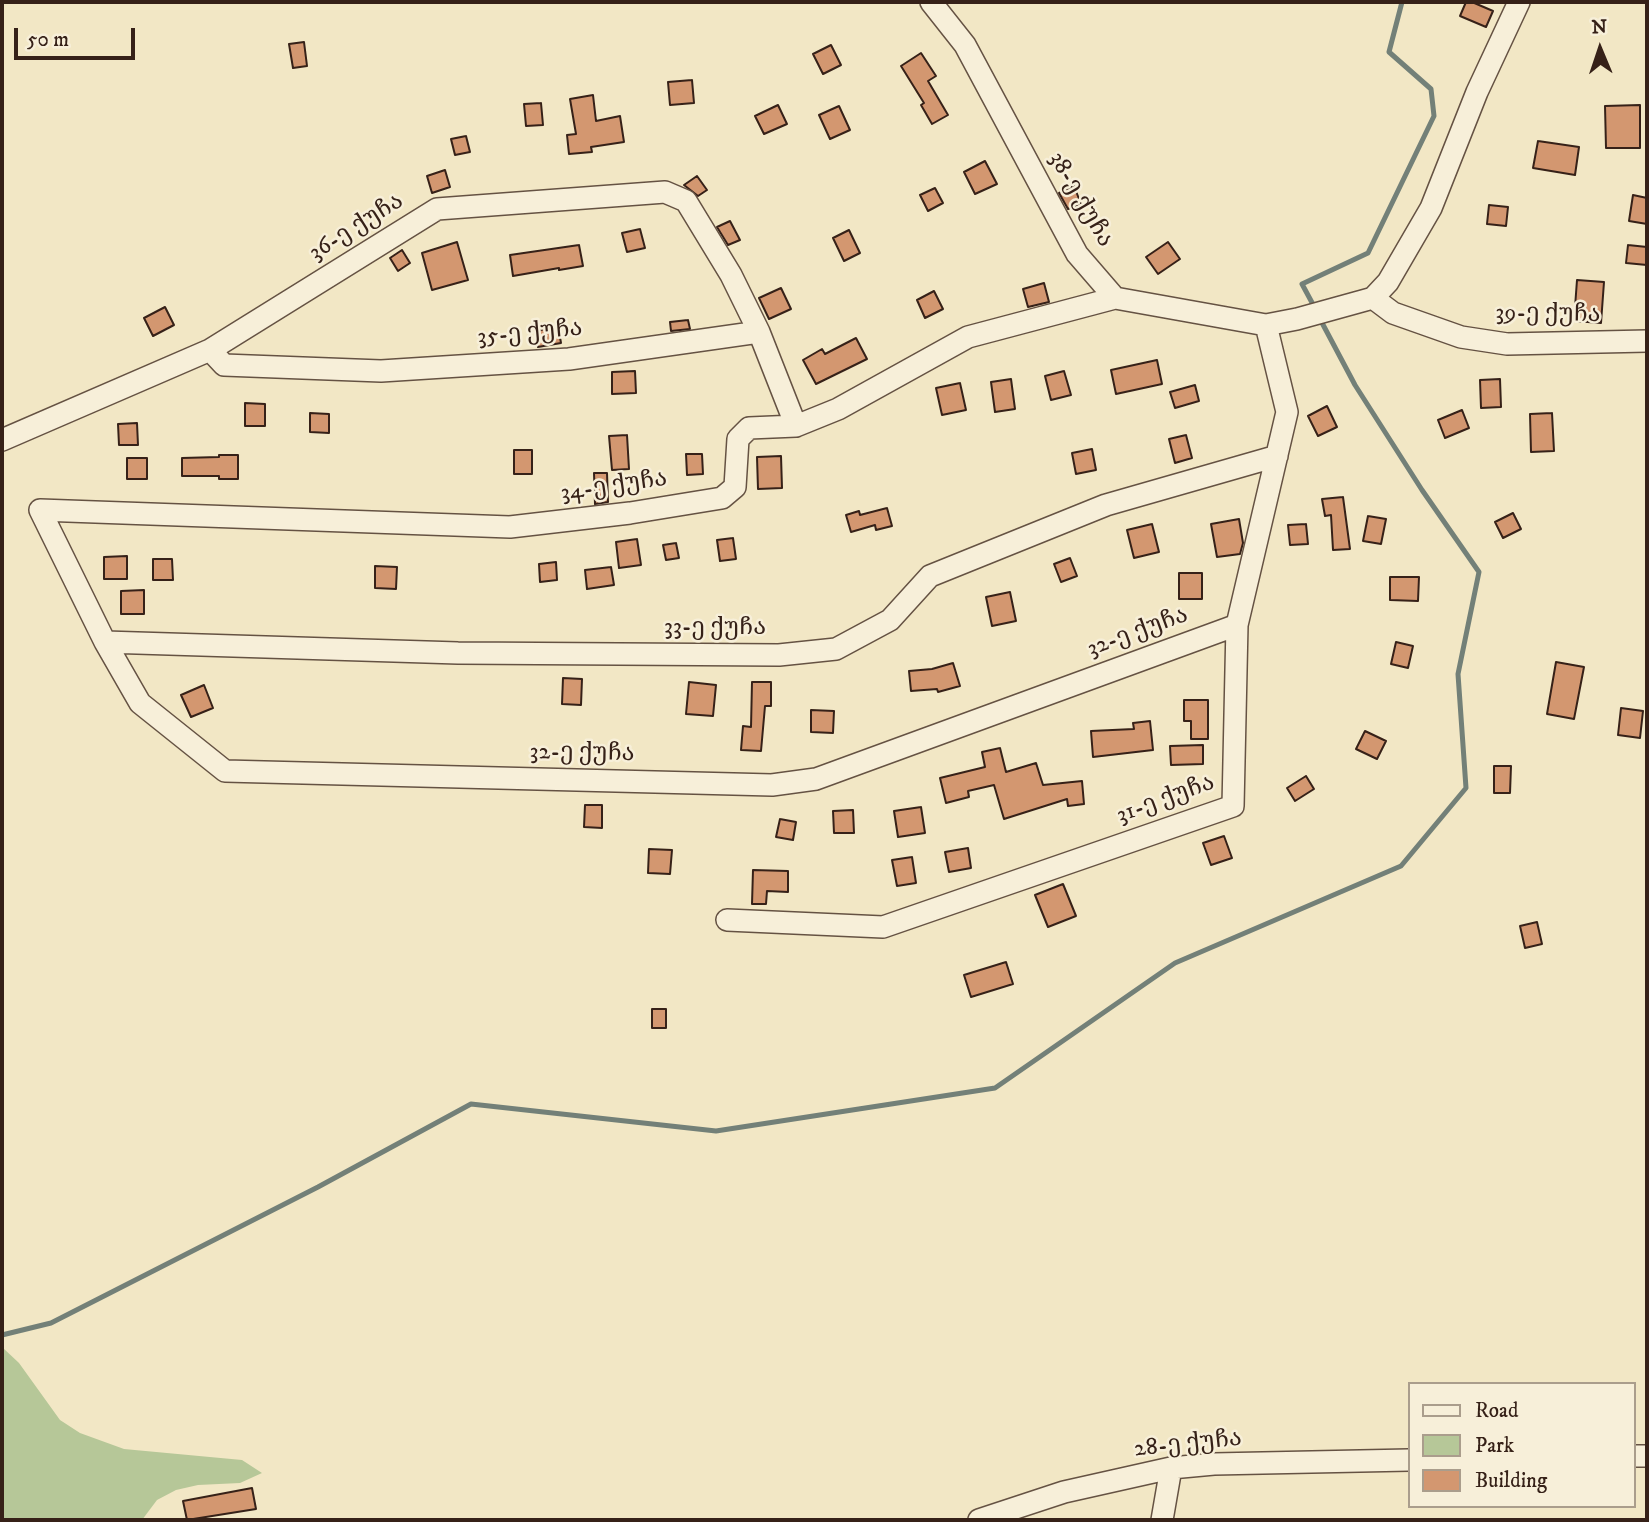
<!DOCTYPE html>
<meta charset="utf-8">
<style>
body{margin:0}
#map{position:relative;width:1649px;height:1522px;overflow:hidden;background:#f2e7c5;font-family:"IM FELL DW Pica",serif}
canvas{display:block}
.frame{position:absolute;inset:0;border:4px solid #362118;pointer-events:none}
.legend{position:absolute;left:1408px;top:1382px;width:228px;height:126px;box-sizing:border-box;background:#f7efd9;border:2px solid #aa9d8c;margin:0;padding:9px 12px;list-style:none;font-size:21px;color:#362118}
.legend li{display:flex;align-items:center;gap:14px;height:35px}
.legend b{width:35px;border:2px solid #aa9d8c}
.north{position:absolute;left:1565px;top:14px;width:70px;height:70px;-webkit-text-stroke:5px #f7efd9;paint-order:stroke;rotate:358deg;font-size:19px;font-weight:700;line-height:28px;text-align:center;color:#362118}
.north::after{content:'';display:block;margin:auto;width:24px;height:32px;background:#362118;clip-path:polygon(50% 0,100% 100%,50% 72%,0 100%)}
.scale{position:absolute;left:14px;top:28px;width:121px;height:32px;box-sizing:border-box;border:4px solid #362118;border-top:0;padding-left:9px;font-size:21px;line-height:24px;white-space:nowrap;color:#362118;-webkit-text-stroke:5px #f7efd9;paint-order:stroke}
</style>
<div id="map">
<canvas width="1649" height="1522"></canvas>
<div class="frame"></div>
<ul class="legend">
<li><b style="height:9px;background:#f7efd9"></b>Road</li>
<li><b style="height:19px;background:#b6c798"></b>Park</li>
<li><b style="height:19px;background:#d39770"></b>Building</li>
</ul>
<div class="north">N</div>
<div class="scale">50 m</div>
</div>
<script>
const context = document.querySelector('canvas').getContext('2d');
context.lineJoin = 'round';
function fillPath(path, color) {
  context.fillStyle = color;
  context.fill(path, 'evenodd');
}
function shape(rows) {
  const path = new Path2D();
  for (const r of rows) {
    path.moveTo(r[0], r[1]);
    for (let i = 2; i < r.length; i += 2) path.lineTo(r[i], r[i + 1]);
  }
  return path;
}
function stroke(path, color, width, dash) {
  context.strokeStyle = color;
  context.lineWidth = width;
  context.lineCap = dash ? 'butt' : 'round';
  context.setLineDash(dash || []);
  context.stroke(path);
}
function drawText(font, color, halo, rows, align = 'center') {
  context.font = font + ' "IM FELL DW Pica","Noto Serif Georgian",serif';
  context.lineWidth = 5;
  context.setLineDash([]);
  context.textBaseline = 'middle';
  context.strokeStyle = halo;
  context.fillStyle = color;
  for (const [text, x, y, turn = 0] of rows) {
    context.save();
    context.translate(x, y);
    context.rotate((+turn || 0) * Math.PI / 180);
    context.textAlign = isNaN(turn) ? turn : align;
    if (halo) context.strokeText(text, 0, 0);
    context.fillText(text, 0, 0);
    context.restore();
  }
}
const green = shape([
 [2,1347,19,1363,60,1420,80,1433,124,1449,242,1460,262,1473,240,1483,198,1485,176,1490,157,1500,142,1520,2,1520]
]);
const stream = shape([
 [1316,310,1302,284,1368,253,1434,116,1431,89,1389,52,1402,2],
 [2,1335,51,1323,318,1187,471,1104,716,1131,995,1088,1175,963,1401,866,1466,788,1458,674,1479,572,1422,490,1355,385,1320,319]
]);
const building = shape([
 [1466,2,1472,2,1493,11,1486,27,1460,16,1466,2],
 [304,42,307,66,293,68,289,44,304,42],
 [831,45,841,65,823,74,813,54,831,45],
 [921,53,936,76,928,81,948,115,932,124,921,105,924,103,901,66,921,53],
 [692,80,694,103,670,105,668,82,692,80],
 [593,95,596,121,620,116,624,142,591,147,592,152,569,154,567,135,576,134,570,99,593,95],
 [541,103,543,125,526,126,524,104,541,103],
 [778,105,787,124,764,134,755,116,778,105],
 [1640,105,1640,148,1606,148,1605,106,1640,105],
 [839,106,850,130,830,139,819,115,839,106],
 [466,136,470,152,455,155,451,139,466,136],
 [1538,141,1579,147,1575,175,1533,168,1538,141],
 [985,161,997,184,975,194,964,172,985,161],
 [445,170,450,187,432,193,427,176,445,170],
 [697,176,707,190,698,196,684,185,697,176],
 [1074,186,1081,204,1068,209,1059,193,1074,186],
 [935,188,943,203,928,211,920,195,935,188],
 [1633,195,1647,198,1647,224,1629,221,1633,195],
 [1489,205,1508,207,1506,226,1487,224,1489,205],
 [730,221,740,240,728,245,717,227,730,221],
 [640,229,645,248,627,252,622,233,640,229],
 [849,230,860,253,844,261,833,238,849,230],
 [457,242,468,280,432,290,422,253,457,242],
 [1168,242,1180,259,1158,274,1146,257,1168,242],
 [579,245,583,266,559,270,559,268,513,276,510,255,579,245],
 [1628,245,1647,247,1647,265,1626,263,1628,245],
 [402,250,410,263,398,271,390,258,402,250],
 [1577,280,1604,282,1601,323,1574,321,1577,280],
 [1044,283,1049,302,1028,307,1023,289,1044,283],
 [781,288,791,309,769,319,759,298,781,288],
 [934,291,943,309,925,318,917,300,934,291],
 [165,307,174,325,153,336,144,318,165,307],
 [688,320,690,329,671,331,670,322,688,320],
 [558,326,561,343,538,347,536,331,558,326],
 [856,338,867,359,816,384,803,360,822,349,825,354,856,338],
 [1157,360,1162,384,1116,394,1111,370,1157,360],
 [635,371,636,393,612,394,612,372,635,371],
 [1064,371,1071,395,1051,400,1045,376,1064,371],
 [1011,379,1015,409,995,412,991,382,1011,379],
 [1500,379,1501,407,1481,408,1480,380,1500,379],
 [960,383,966,410,942,415,936,388,960,383],
 [1195,385,1199,401,1175,408,1170,392,1195,385],
 [245,403,265,404,265,426,245,426,245,403],
 [1327,406,1337,427,1318,436,1308,416,1327,406],
 [1462,410,1469,428,1445,438,1438,420,1462,410],
 [310,413,329,414,329,433,310,432,310,413],
 [1552,413,1554,451,1531,452,1530,414,1552,413],
 [137,423,138,445,119,445,118,424,137,423],
 [627,435,629,469,612,470,609,436,627,435],
 [1186,435,1192,458,1175,463,1169,439,1186,435],
 [1092,449,1096,470,1076,474,1072,453,1092,449],
 [514,450,532,450,532,474,514,474,514,450],
 [686,454,702,454,703,474,687,475,686,454],
 [219,455,238,455,238,479,219,479,219,476,182,476,182,458,219,457,219,455],
 [781,456,782,488,758,489,757,457,781,456],
 [127,458,147,458,147,479,127,479,127,458],
 [594,473,607,473,608,502,595,504,594,473],
 [1343,497,1350,549,1333,550,1331,515,1325,516,1322,499,1343,497],
 [887,508,892,526,876,530,875,525,851,532,846,515,859,511,860,515,887,508],
 [1513,513,1521,529,1503,538,1495,522,1513,513],
 [1368,516,1386,519,1381,544,1363,541,1368,516],
 [1239,519,1243,543,1240,554,1217,557,1211,524,1239,519],
 [1152,524,1159,552,1134,558,1127,530,1152,524],
 [1306,524,1308,544,1290,545,1288,525,1306,524],
 [733,538,736,559,720,561,717,540,733,538],
 [637,539,641,565,619,568,616,542,637,539],
 [676,543,679,558,666,560,663,545,676,543],
 [127,556,127,579,104,579,104,557,127,556],
 [1070,558,1077,576,1061,582,1054,564,1070,558],
 [153,559,172,559,173,580,153,580,153,559],
 [556,562,557,580,540,582,539,564,556,562],
 [375,566,397,567,396,589,375,588,375,566],
 [611,567,614,585,587,589,585,570,611,567],
 [1179,573,1202,573,1202,599,1179,599,1179,573],
 [1390,577,1419,577,1418,601,1390,600,1390,577],
 [144,590,144,614,121,614,121,591,144,590],
 [1010,592,1016,621,992,626,986,597,1010,592],
 [1396,642,1413,646,1408,668,1391,664,1396,642],
 [1556,662,1584,667,1574,719,1547,714,1556,662],
 [953,663,960,686,938,692,937,689,911,691,909,671,932,669,953,663],
 [563,678,582,679,581,705,562,704,563,678],
 [689,682,716,685,713,716,686,714,689,682],
 [752,682,771,682,771,706,765,706,761,751,741,750,743,726,751,727,752,682],
 [204,685,213,708,191,717,181,695,204,685],
 [1184,700,1208,700,1208,739,1191,739,1191,721,1184,721,1184,700],
 [1621,708,1643,711,1640,738,1618,735,1621,708],
 [811,710,834,711,833,733,811,732,811,710],
 [1150,721,1153,750,1093,757,1091,731,1134,729,1133,723,1150,721],
 [1365,731,1386,741,1377,759,1356,749,1365,731],
 [1203,745,1203,764,1171,765,1170,746,1203,745],
 [1000,748,1006,772,1036,763,1043,785,1082,781,1084,804,1068,806,1067,799,1004,819,994,785,968,791,969,797,946,803,940,778,985,767,982,752,1000,748],
 [1494,766,1511,766,1510,793,1494,793,1494,766],
 [1306,776,1314,789,1295,801,1287,788,1306,776],
 [585,805,602,805,602,828,584,827,585,805],
 [921,807,925,833,898,837,894,811,921,807],
 [853,810,854,833,834,833,833,811,853,810],
 [780,819,796,822,793,840,776,837,780,819],
 [1224,836,1232,858,1211,865,1203,843,1224,836],
 [968,848,971,868,949,872,945,852,968,848],
 [649,849,672,850,670,874,648,873,649,849],
 [912,857,916,883,897,886,892,860,912,857],
 [753,870,788,871,788,892,767,891,766,904,752,904,753,870],
 [1063,884,1076,916,1048,927,1035,895,1063,884],
 [1537,922,1542,944,1525,948,1520,926,1537,922],
 [1006,962,1013,984,971,997,964,975,1006,962],
 [652,1009,666,1009,666,1028,652,1028,652,1009],
 [252,1488,256,1509,187,1520,183,1501,252,1488]
]);
const minor = shape([
 [931,2,965,45,1077,254,1115,298,1266,325,1297,319,1373,298,1388,282,1431,208,1477,92,1519,2],
 [1115,298,968,337,838,409,796,426,749,428,738,439,735,487,722,498,630,513,510,527,40,510,105,642,140,703,225,771,772,785,816,779,1237,625],
 [1373,298,1393,313,1461,337,1507,344,1647,341],
 [210,350,224,365,381,371,569,359,759,332,796,426],
 [2,440,210,350,437,209,665,192,686,201,731,275,759,332],
 [105,642,458,653,779,655,836,649,890,620,930,576,1106,505,1277,456],
 [727,920,883,927,1233,806,1237,625,1287,412,1266,325],
 [1633,1456,1647,1456],
 [979,1520,1064,1492,1171,1468,1214,1464,1409,1460],
 [1162,1520,1171,1468]
]);
const streetNames = [
 ["38-ე ქუჩა",1080,200,60],
 ["36-ე ქუჩა",357,228,-32],
 ["39-ე ქუჩა",1548,315,1],
 ["35-ე ქუჩა",530,334,-5],
 ["34-ე ქუჩა",614,487,-8],
 ["33-ე ქუჩა",715,629],
 ["32-ე ქუჩა",1138,633,-20],
 ["32-ე ქუჩა",582,754,1],
 ["31-ე ქუჩა",1166,800,-20],
 ["28-ე ქუჩა",1188,1445,-6]
];
fillPath(green, '#b6c798');
stroke(stream, '#738078', 5);
fillPath(building, '#d39770');
stroke(building, '#362118', 2);
stroke(minor, '#655243', 24);
stroke(minor, '#f7efd9', 21);
drawText('24px', '#362118', '#f7efd9', streetNames);
</script>
